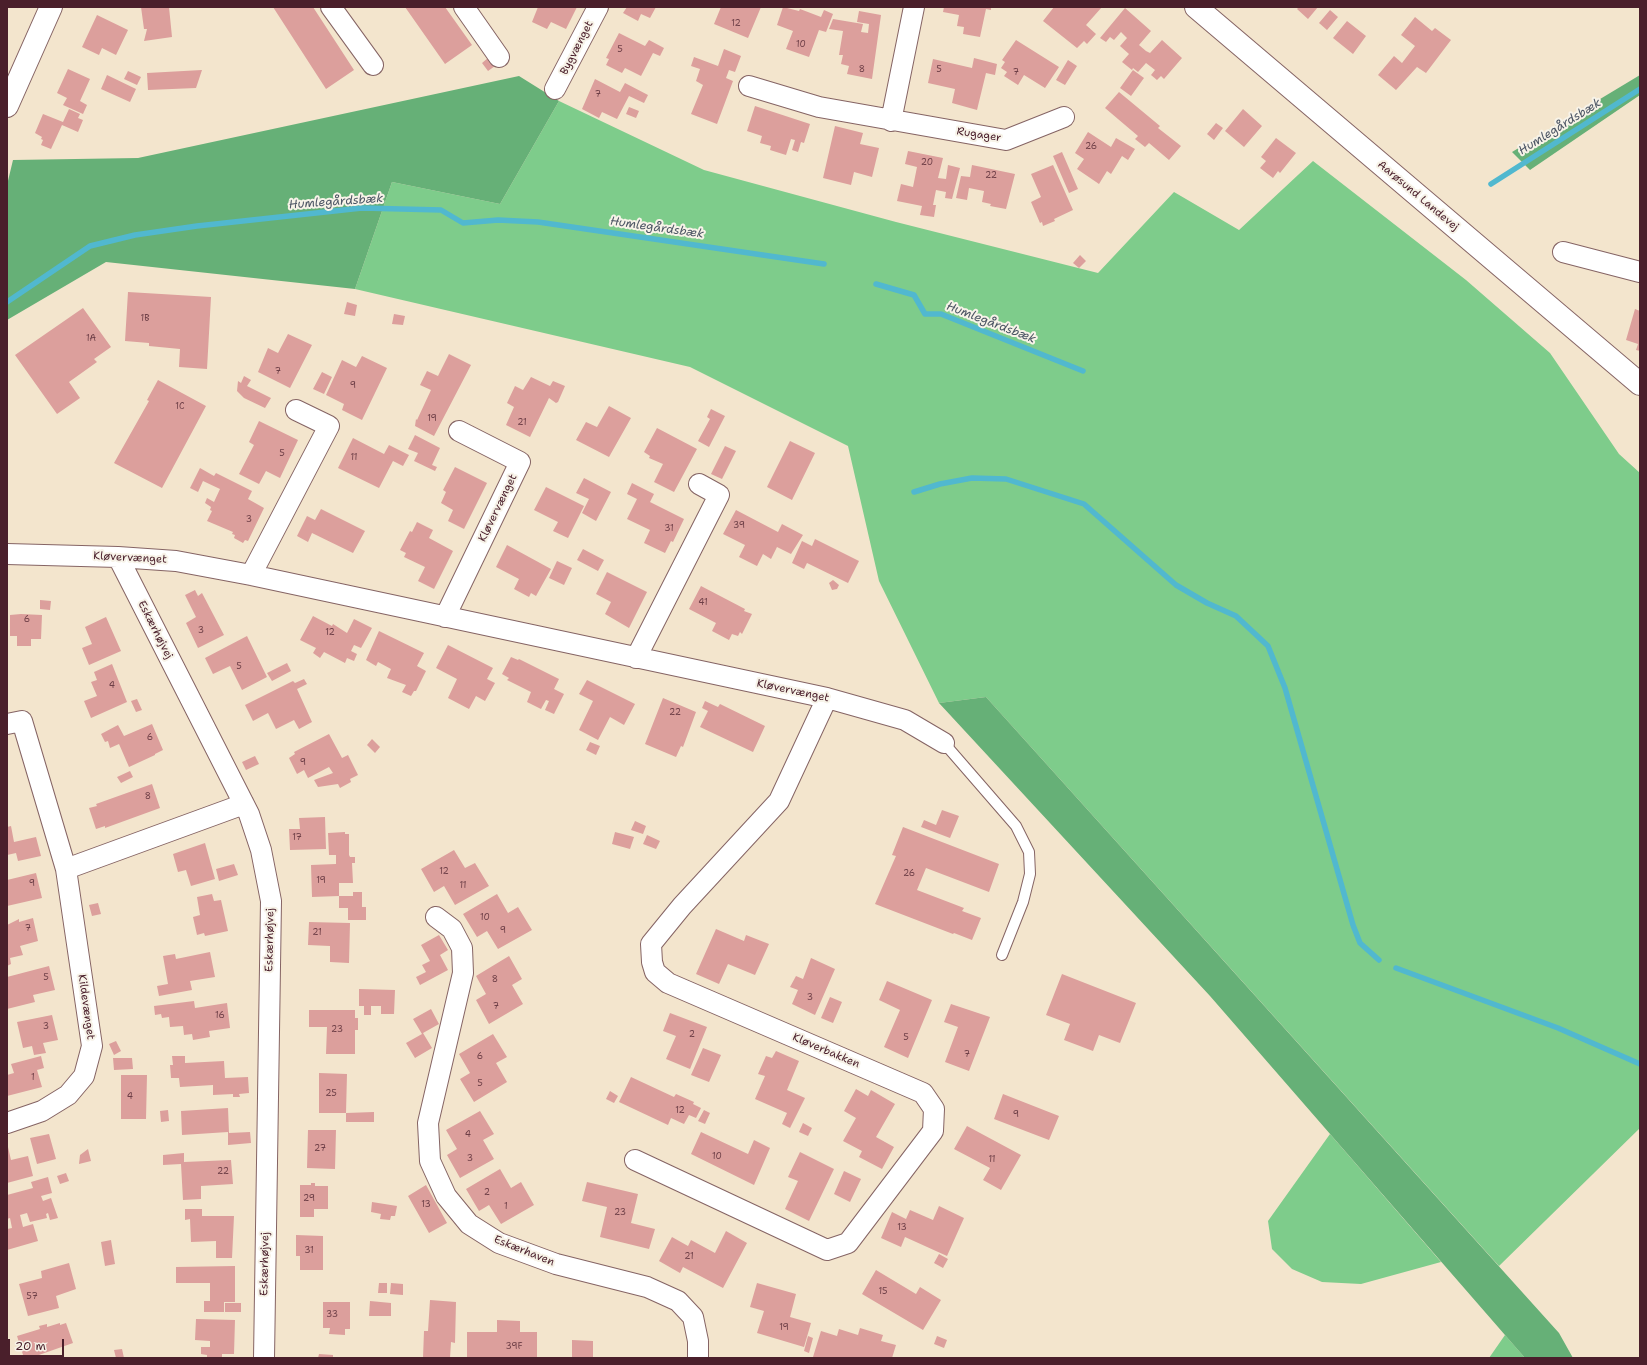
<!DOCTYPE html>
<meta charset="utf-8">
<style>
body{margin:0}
#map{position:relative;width:1647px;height:1365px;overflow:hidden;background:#f3e5cd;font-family:"Shantell Sans",sans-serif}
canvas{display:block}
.frame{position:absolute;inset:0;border:8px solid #4a1f2b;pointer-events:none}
.scale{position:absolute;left:8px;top:1339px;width:56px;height:18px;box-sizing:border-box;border:2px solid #4a1f2b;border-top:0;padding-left:5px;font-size:12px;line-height:14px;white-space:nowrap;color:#4a1f2b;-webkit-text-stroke:3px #f7f3e8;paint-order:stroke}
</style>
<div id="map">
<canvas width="1647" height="1365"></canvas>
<div class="frame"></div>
<div class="scale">20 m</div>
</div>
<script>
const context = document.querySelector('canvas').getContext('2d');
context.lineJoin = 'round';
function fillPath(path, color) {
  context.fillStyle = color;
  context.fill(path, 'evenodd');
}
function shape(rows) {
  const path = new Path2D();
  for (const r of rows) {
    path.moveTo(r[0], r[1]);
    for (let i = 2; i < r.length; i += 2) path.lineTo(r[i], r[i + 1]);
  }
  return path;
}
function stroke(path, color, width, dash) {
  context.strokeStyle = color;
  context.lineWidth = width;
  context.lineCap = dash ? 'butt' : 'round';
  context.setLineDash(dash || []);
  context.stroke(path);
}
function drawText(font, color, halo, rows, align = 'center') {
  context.font = font + ' "Shantell Sans",sans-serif';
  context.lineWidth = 4;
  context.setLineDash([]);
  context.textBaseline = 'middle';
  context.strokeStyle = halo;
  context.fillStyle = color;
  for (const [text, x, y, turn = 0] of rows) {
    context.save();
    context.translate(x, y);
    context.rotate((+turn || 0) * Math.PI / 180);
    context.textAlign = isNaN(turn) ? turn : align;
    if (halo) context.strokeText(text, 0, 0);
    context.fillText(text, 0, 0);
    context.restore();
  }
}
const green = shape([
 [559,101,704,170,896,222,1098,273,1174,192,1239,230,1313,161,1466,280,1550,353,1619,454,1640,473,1640,1128,1499,1266,986,697,939,703,879,581,848,446,690,367,355,289,392,182,500,204],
 [1330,1134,1441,1262,1361,1284,1322,1282,1292,1269,1272,1249,1268,1221],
 [1505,1335,1525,1358,1489,1358]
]);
const forest = shape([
 [1640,75,1640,95,1530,170,1512,152],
 [519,76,559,101,500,204,392,182,355,289,106,262,7,320,7,185,13,160,138,158],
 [986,697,1559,1333,1573,1358,1525,1358,1210,996,939,703]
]);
const stream = shape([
 [1491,184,1640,89],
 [876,284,914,295,925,314,941,314,1083,371],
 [7,302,90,246,135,235,197,226,362,208,441,210,463,223,498,220,538,222,824,264],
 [914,492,940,484,972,478,1006,479,1084,504,1176,585,1207,603,1236,616,1268,646,1285,688,1353,925,1360,943,1379,960],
 [1396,968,1558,1028,1640,1064]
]);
const building = shape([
 [141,7,169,7,172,37,144,41,147,29,144,29],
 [273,7,313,7,354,70,326,89],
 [405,7,445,7,472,45,445,64],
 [538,7,577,7,566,29,551,22,547,29,532,22],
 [627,7,656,7,650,18,641,14,638,21,623,13],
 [721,7,761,7,748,38,714,24],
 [783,7,799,11,800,9,821,17,824,10,833,14,826,32,819,30,809,57,786,49,793,31,777,25],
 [944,7,991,7,991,10,986,9,980,37,963,34,964,27,957,26,959,15,943,12],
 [1054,7,1102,7,1086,25,1096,34,1087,44,1084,41,1077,48,1043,21],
 [1299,7,1318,7,1308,19,1297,9],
 [1125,8,1151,31,1139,45,1146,51,1150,53,1162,40,1182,58,1164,79,1161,76,1157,80,1151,75,1155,70,1146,63,1138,72,1133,68,1132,70,1122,62,1129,54,1120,46,1127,38,1121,32,1114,40,1110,37,1106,42,1100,38],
 [1330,10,1338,17,1327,30,1319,23],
 [859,11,881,15,872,79,847,74,849,66,841,64,843,55,839,55,843,31,829,29,833,19,863,24,861,32,868,33,869,24,857,22],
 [97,15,128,30,116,55,102,48,99,55,82,47],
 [1415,17,1432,31,1435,28,1451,40,1426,73,1417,67,1396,90,1378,75,1394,56,1402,63,1415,46,1401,35],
 [1347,21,1366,36,1353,54,1333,38],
 [619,33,645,46,649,40,664,48,660,56,653,53,641,76,625,68,622,73,606,65,609,59,606,58],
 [1016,40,1059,67,1045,88,1024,75,1018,85,1004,76,1007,72,1001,68,1005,62,1002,60],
 [724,49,741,56,735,72,729,70,726,78,733,81,717,124,691,114,703,85,696,81,700,69,691,66,694,57,718,66],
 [488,58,495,66,488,71,482,63],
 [974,58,997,64,995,75,986,73,977,110,952,103,955,89,928,83,933,59,972,68],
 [1068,60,1077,66,1065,85,1056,80],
 [68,69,90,79,80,101,87,105,83,114,63,105,67,98,57,93],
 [202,70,196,88,148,90,147,73],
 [1133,70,1144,78,1131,96,1120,88],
 [128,71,141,77,137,85,124,79],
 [107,75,136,89,130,102,101,89],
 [595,79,620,92,625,83,648,95,644,103,629,96,617,119,602,112,599,118,582,109],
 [1119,92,1160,126,1158,128,1181,146,1169,160,1149,143,1145,147,1135,139,1138,136,1105,108],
 [755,106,810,124,804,143,801,142,798,152,792,150,795,140,791,139,786,155,770,150,771,146,760,143,762,136,747,131],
 [629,107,639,111,636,118,626,114],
 [69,109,80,114,78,118,83,120,78,132,62,125,51,149,41,145,43,140,41,139,42,137,35,133,43,114,63,122],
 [1243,109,1262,126,1244,147,1225,131],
 [1216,123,1223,128,1214,140,1207,134],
 [835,126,863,133,860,144,879,148,872,177,854,172,851,185,823,178],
 [1088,132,1111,147,1116,138,1135,149,1128,160,1122,156,1111,174,1107,171,1099,184,1077,169,1084,159,1075,153],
 [1276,138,1296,153,1280,173,1278,171,1273,178,1260,168,1266,161,1261,157],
 [908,151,943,158,938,178,946,179,948,165,960,168,952,199,945,198,946,192,936,190,933,205,936,205,934,217,920,215,922,206,897,201,901,184,913,187,917,167,905,164],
 [1062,152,1078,189,1069,193,1053,156],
 [972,165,1015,174,1006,209,990,206,991,204,982,202,984,191,969,188,967,200,956,198,961,176,970,177],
 [1053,165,1073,210,1054,219,1055,221,1043,226,1042,222,1040,223,1031,202,1041,197,1031,174],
 [1080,255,1086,261,1079,268,1073,263],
 [128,292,211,297,207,369,179,367,180,349,149,346,149,343,125,341],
 [347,302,357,305,355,316,344,314],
 [83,308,111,347,94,359,97,362,69,382,80,398,57,414,15,355],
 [1635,309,1640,311,1640,351,1636,350,1638,344,1626,340],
 [394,314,405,316,403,325,392,324],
 [288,334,312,345,290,388,258,372,268,348,278,353],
 [449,354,471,365,434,436,415,426,416,419,417,420,431,390,420,385,427,371,438,376],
 [362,356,387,368,362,420,342,410,344,404,326,395,342,360,356,367],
 [322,372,332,377,324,394,313,389],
 [244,376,251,380,247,386,271,398,265,408,244,398,237,391,238,381,241,383],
 [531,377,550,386,553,381,565,386,558,402,556,403,549,398,530,437,506,425,514,407,507,403,515,386,523,390],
 [158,380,206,406,162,488,114,463,149,401,147,400],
 [609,406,631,418,609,457,576,440,586,422,597,427],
 [711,409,725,416,709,447,698,441,710,419,707,417],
 [259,421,298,440,280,478,266,471,259,484,239,474,254,445,249,442],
 [657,428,697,449,674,492,654,482,663,464,649,458,650,456,644,452],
 [415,435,440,448,432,465,437,467,435,471,414,461,418,453,408,449],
 [353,438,384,454,389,445,409,455,403,466,393,461,379,488,338,468],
 [790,441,815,453,792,500,767,487],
 [725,446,736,451,722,479,711,474],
 [455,467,487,483,464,529,448,521,453,510,441,503,446,492,443,490],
 [200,468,214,476,216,473,252,491,248,499,264,508,248,541,245,540,243,543,234,538,235,535,232,534,233,532,207,521,212,511,210,510,211,507,205,503,207,498,214,502,220,489,203,481,198,492,190,488],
 [584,478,611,492,596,521,582,513,589,499,576,493],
 [632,483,654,494,650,502,684,519,673,542,671,541,665,553,644,543,650,530,627,519,637,499,627,494],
 [546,487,584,506,568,538,553,531,558,522,534,510],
 [321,509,365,531,353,553,312,533,308,542,297,536,307,516,315,520],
 [736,510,778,532,782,524,803,535,791,554,777,547,771,559,763,554,757,566,739,557,745,545,723,534],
 [417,522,433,530,429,538,453,551,434,589,418,581,425,567,404,557,406,553,400,550,410,531,412,532],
 [815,539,859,561,848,583,807,563,804,569,792,563,802,541,812,546],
 [507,545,551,569,536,596,531,593,529,597,514,589,519,579,496,567],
 [583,549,604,560,598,571,577,560],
 [557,561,572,568,564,585,549,578],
 [607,572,647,592,629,628,605,614,611,602,596,594],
 [833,580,839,585,837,589,832,590,829,583],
 [701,586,745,609,744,611,752,614,742,634,740,632,738,636,732,634,729,640,712,631,716,623,689,609],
 [195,590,198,596,202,593,224,635,198,648,186,623,196,617,185,595],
 [40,600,51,601,50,610,40,609],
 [21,614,42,615,41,639,31,639,31,646,17,646,17,636,10,636,10,615],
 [313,616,332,626,333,624,347,633,354,619,372,628,361,648,354,645,351,651,357,654,354,661,347,658,345,663,324,652,320,658,313,653,316,648,300,640],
 [106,617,121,651,89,665,82,648,92,644,85,627],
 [379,631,424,653,417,666,426,671,416,691,414,691,411,696,402,692,406,685,387,678,391,669,378,662,376,666,366,660],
 [247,636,267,677,242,690,230,666,213,674,205,658],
 [448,645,493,668,487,679,495,683,485,701,476,696,469,709,448,698,457,679,436,668],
 [511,657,518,660,519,659,559,679,554,689,564,694,554,714,545,710,549,701,546,700,541,709,527,702,531,692,507,680,509,678,502,674],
 [287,663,291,671,272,681,267,673],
 [112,664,127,702,91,718,84,701,97,696,91,682,97,680,94,672],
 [304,679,307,684,297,689,312,722,299,729,294,720,276,729,268,713,253,721,245,705,293,681,295,683],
 [587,680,635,704,624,725,610,717,598,740,579,730,593,701,579,694],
 [663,698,696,712,683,747,681,746,676,757,645,744],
 [137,699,142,710,136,712,131,701],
 [705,701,718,707,720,704,765,726,753,752,700,727,708,711,702,708],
 [152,724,163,750,155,754,155,755,129,767,119,744,110,748,108,741,105,742,101,734,118,725,124,736],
 [329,734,342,758,348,755,358,775,350,779,351,782,340,788,338,784,318,787,314,780,333,773,329,767,308,778,304,770,297,774,289,758,295,754,294,752],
 [372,739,380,747,375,753,367,745],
 [590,742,600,746,596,755,586,750],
 [255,756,259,764,246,770,242,762],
 [130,771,133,777,121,783,117,777],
 [152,784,160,808,105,828,105,826,96,829,89,808,97,806,96,804],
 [942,810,959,816,950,838,921,827,924,820,936,825],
 [325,817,326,849,290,850,289,829,300,829,299,818],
 [635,821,646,826,643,834,631,830],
 [11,826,14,842,36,837,41,856,18,861,16,853,7,855,7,827],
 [903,827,999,864,989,892,926,868,917,890,964,908,962,911,981,918,972,940,954,933,953,934,875,904,896,856,892,855],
 [345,832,345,834,349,834,349,855,350,857,355,857,355,863,352,863,353,883,339,883,339,896,312,897,311,865,336,864,336,855,329,855,328,833],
 [615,832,634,837,630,849,612,844],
 [647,835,660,841,656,849,643,844],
 [205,843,215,879,191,886,186,870,178,872,173,854],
 [454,850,465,868,475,863,489,886,455,905,444,886,434,892,421,869],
 [234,864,238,875,219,881,216,869],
 [36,873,42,898,7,906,7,880],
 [353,892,362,892,362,907,366,907,366,920,348,920,348,908,339,908,339,896,353,896],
 [212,894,214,901,221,900,228,931,205,936,204,933,197,935,193,917,200,915,197,897],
 [497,894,508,913,518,907,532,930,498,949,487,931,477,937,463,914],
 [98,903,101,914,92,916,89,905],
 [33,918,38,941,20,946,23,955,10,958,11,964,7,966,7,925,19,919,19,922],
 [309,922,350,923,349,963,330,962,330,946,308,945],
 [716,929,744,941,746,935,769,944,755,975,728,964,719,984,696,974],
 [439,935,448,950,440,955,448,970,420,985,416,977,426,972,422,965,430,961,421,945],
 [210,952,215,977,190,981,192,990,159,996,157,986,168,984,163,956,175,954,176,959],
 [509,956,522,979,512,985,523,1004,489,1024,476,1000,486,994,476,976],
 [811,958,835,969,815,1015,792,1004,798,990,790,987,796,976,803,979],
 [49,966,55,990,33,995,35,1002,7,1009,7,977],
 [1062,974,1136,1003,1120,1043,1099,1035,1093,1051,1064,1040,1070,1024,1046,1015],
 [887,981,932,1000,908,1058,884,1047,900,1010,879,1000],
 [359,989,395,990,394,1014,381,1014,381,1006,371,1006,371,1015,364,1015,364,1006,359,1006],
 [830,997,842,1002,833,1023,821,1018],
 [194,1001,195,1008,227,1003,230,1028,209,1031,210,1037,193,1040,192,1034,184,1035,183,1026,170,1027,169,1017,162,1018,161,1014,155,1015,154,1006],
 [951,1004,990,1017,969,1071,945,1062,958,1027,944,1022],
 [431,1009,439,1024,423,1033,432,1048,415,1058,406,1043,422,1034,413,1019],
 [309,1010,355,1010,355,1018,358,1018,358,1030,355,1030,355,1054,326,1054,327,1027,309,1027],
 [670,1013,707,1027,690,1069,666,1059,676,1036,663,1031],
 [52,1015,58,1040,43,1043,46,1053,34,1055,32,1046,23,1048,17,1022],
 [493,1034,507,1057,496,1063,507,1082,474,1102,460,1079,470,1073,459,1054],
 [116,1041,121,1051,114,1055,109,1044],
 [703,1048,721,1055,709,1082,691,1075],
 [776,1051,799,1061,787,1090,805,1098,790,1128,782,1124,787,1113,755,1099,765,1076,758,1074,766,1056,772,1058],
 [41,1056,44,1068,37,1070,42,1087,7,1096,7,1075,14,1073,11,1064],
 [172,1056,185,1056,185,1063,224,1061,225,1078,248,1077,249,1093,239,1094,240,1097,233,1097,233,1094,213,1095,213,1085,180,1087,179,1078,171,1078,170,1065,173,1065],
 [113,1058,132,1058,133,1069,114,1070],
 [319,1073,347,1074,346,1113,319,1113],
 [121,1075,147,1075,146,1119,121,1119],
 [631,1077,674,1097,676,1094,694,1102,693,1104,701,1108,696,1118,689,1115,684,1124,671,1118,668,1125,619,1102],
 [856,1089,868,1096,871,1090,895,1104,876,1137,894,1147,882,1169,859,1157,862,1151,843,1141,856,1118,844,1111],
 [610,1091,618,1096,614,1103,606,1099],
 [1003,1094,1059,1116,1049,1140,994,1119],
 [228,1108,229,1133,250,1132,251,1143,228,1145,228,1132,182,1135,181,1111],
 [168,1110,169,1121,161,1122,160,1111],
 [704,1110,710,1113,705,1124,698,1121],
 [480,1111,494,1134,483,1140,494,1159,460,1178,447,1155,457,1149,446,1130],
 [374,1112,374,1122,346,1122,346,1113],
 [803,1123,812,1128,808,1136,799,1132],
 [967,1126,1021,1155,1001,1190,983,1180,990,1168,954,1149],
 [308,1130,336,1130,335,1169,307,1168],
 [701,1132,748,1154,754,1140,770,1148,754,1185,691,1154],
 [49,1134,56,1159,37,1164,30,1138],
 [8,1147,11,1160,28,1156,33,1176,7,1183],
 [88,1149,91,1161,79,1164,80,1155],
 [800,1152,834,1169,809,1221,785,1209,798,1181,788,1177],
 [184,1153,184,1162,231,1160,233,1184,201,1186,201,1199,183,1200,181,1164,163,1165,163,1155],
 [500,1169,511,1188,521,1182,534,1205,501,1224,489,1205,479,1211,466,1189],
 [844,1171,861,1179,850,1202,834,1194],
 [66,1173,69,1181,60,1184,57,1176],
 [48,1177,52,1193,41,1196,43,1201,51,1198,58,1218,50,1220,48,1213,46,1214,47,1218,30,1222,27,1213,20,1215,23,1227,33,1224,38,1241,7,1250,7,1229,12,1228,10,1218,7,1219,7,1195,33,1188,31,1182],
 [587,1182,638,1194,631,1223,655,1229,649,1249,600,1237,607,1207,582,1201],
 [311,1183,315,1183,315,1186,328,1186,328,1209,314,1209,314,1217,300,1217,300,1185,311,1185],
 [426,1185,447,1223,429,1233,408,1196],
 [372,1202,397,1206,395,1216,391,1216,390,1220,380,1219,381,1214,371,1212],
 [939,1206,964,1218,947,1256,905,1237,901,1247,881,1238,892,1212,906,1219,910,1210,933,1220],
 [185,1209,202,1209,202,1216,234,1216,232,1258,216,1258,216,1241,191,1242,190,1219,185,1220],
 [726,1231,747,1243,723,1288,683,1267,680,1273,659,1261,672,1237,688,1246,691,1240,715,1253],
 [296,1235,323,1236,323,1270,300,1270,300,1256,296,1256],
 [111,1240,115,1264,105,1266,101,1242],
 [939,1254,948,1259,943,1268,934,1263],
 [69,1263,76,1289,56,1296,59,1308,28,1316,19,1284,42,1278,41,1271],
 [235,1266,235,1302,224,1302,224,1312,204,1312,204,1301,210,1301,210,1283,176,1283,176,1267],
 [876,1270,916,1294,920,1287,941,1300,923,1330,862,1294],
 [379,1283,387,1283,387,1293,378,1293],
 [391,1283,403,1284,403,1295,390,1294],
 [757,1283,796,1294,790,1317,811,1323,804,1347,757,1333,764,1311,750,1307],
 [430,1300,456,1302,455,1343,451,1342,450,1358,423,1358,424,1331,428,1331],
 [370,1301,391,1303,391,1316,369,1316],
 [323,1302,350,1302,350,1329,345,1329,345,1335,329,1334,330,1328,323,1328],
 [225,1303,241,1303,241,1312,225,1312],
 [196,1319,235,1320,234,1354,222,1354,222,1358,207,1358,207,1355,201,1354,201,1347,210,1347,210,1341,195,1340],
 [497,1320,520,1321,520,1332,537,1332,537,1358,467,1358,467,1332,497,1332],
 [60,1323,60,1325,66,1323,73,1343,36,1356,37,1358,24,1358,17,1336,40,1329,39,1326,47,1324,47,1327],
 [860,1328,883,1335,881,1341,896,1345,892,1358,813,1357,821,1331,837,1336,839,1329,858,1335],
 [808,1336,813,1338,809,1353,804,1351],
 [937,1336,947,1340,944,1348,934,1344],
 [572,1340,593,1341,593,1358,572,1358],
 [122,1349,124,1358,116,1358,114,1350],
 [319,1354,333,1355,333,1358,318,1358]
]);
const lane = shape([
 [944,743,1016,826,1029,852,1030,874,1023,902,1002,955]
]);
const street = shape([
 [331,7,373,65],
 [464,7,499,57],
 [749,86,819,107,1006,140,1064,117],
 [555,89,598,7],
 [891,121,914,7],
 [1563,252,1640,272],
 [7,554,118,557,176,561,251,575,827,698,905,720,944,743],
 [118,557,249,814,261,850,271,901,264,1358],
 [251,575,329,426,296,410],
 [445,617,520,462,459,431],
 [636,658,719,495,699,484],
 [7,724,22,721,66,869,92,1046,84,1076,68,1095,42,1111,7,1123],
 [66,869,244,804],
 [436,917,452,929,462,948,463,973,428,1123,430,1161,446,1196,469,1224,499,1243,556,1264,647,1287,678,1301,693,1317,698,1341,698,1358],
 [635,1160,827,1250,848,1243,933,1131,934,1109,923,1093,668,983,655,972,652,962,651,944,682,906,779,801,827,698]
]);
const secondary = shape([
 [1196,7,1640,384],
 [7,106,51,7]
]);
const numberNames = [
 ["12",736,24],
 ["10",801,45],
 ["5",620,50],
 ["8",862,70],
 ["5",939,70],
 ["7",1016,73],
 ["7",598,95],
 ["26",1091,147],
 ["20",927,163],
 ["22",991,176],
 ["1B",145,319],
 ["1A",91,339],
 ["7",278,372],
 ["9",353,386],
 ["1C",180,407],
 ["19",432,419],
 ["21",522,423],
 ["5",282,454],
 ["11",354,458],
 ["3",249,520],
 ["39",739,526],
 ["31",669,529],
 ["41",703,603],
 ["6",27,620],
 ["3",201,631],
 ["12",330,633],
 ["5",239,667],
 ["4",112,686],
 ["22",675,713],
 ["6",150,738],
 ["9",303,763],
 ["8",148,797],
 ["17",297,838],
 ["12",444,872],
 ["26",909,874],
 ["19",321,881],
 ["9",32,884],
 ["11",463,886],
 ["10",485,918],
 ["7",28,929],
 ["9",503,931],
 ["21",317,933],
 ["5",46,978],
 ["8",495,980],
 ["3",810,998],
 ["7",496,1007],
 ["16",220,1016],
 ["3",46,1027],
 ["23",337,1030],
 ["2",692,1035],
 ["5",906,1038],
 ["7",967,1055],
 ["6",480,1057],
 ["1",33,1078],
 ["5",480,1084],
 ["25",331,1094],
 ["4",130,1097],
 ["12",680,1111],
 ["9",1016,1115],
 ["4",468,1135],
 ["27",320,1149],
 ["10",717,1157],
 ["3",470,1159],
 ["11",992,1160],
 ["22",223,1172],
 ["2",487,1193],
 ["29",309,1199],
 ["13",426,1205],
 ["1",506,1207],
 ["23",620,1213],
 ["13",902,1228],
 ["31",309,1251],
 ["21",689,1257],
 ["15",883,1292],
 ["57",32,1297],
 ["33",332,1315],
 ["19",784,1328],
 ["39F",514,1347]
];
const streetNames = [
 ["Bygvænget",577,48,-63],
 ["Rugager",979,135,9],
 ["Aarøsund Landevej",1418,196,40],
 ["Kløvervænget",498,508,-64],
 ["Kløvervænget",130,558,3],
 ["Eskærhøjvej",155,630,63],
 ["Kløvervænget",793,691,12],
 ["Eskærhøjvej",270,940,-89],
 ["Kildevænget",86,1007,82],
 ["Kløverbakken",826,1051,23],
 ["Eskærhaven",524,1251,22],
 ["Eskærhøjvej",265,1264,-89]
];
const waterNames = [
 ["Humlegårdsbæk",1560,127,-32],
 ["Humlegårdsbæk",336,202,-4],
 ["Humlegårdsbæk",657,228,8],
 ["Humlegårdsbæk",991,323,21]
];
fillPath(green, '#7ecc8b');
fillPath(forest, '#66b077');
stroke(stream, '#51b8cf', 5.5);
fillPath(building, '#dc9f9c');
stroke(lane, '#856464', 12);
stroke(street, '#856464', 22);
stroke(secondary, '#856464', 24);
stroke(lane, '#fff', 10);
stroke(street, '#fff', 20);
stroke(secondary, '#fff', 22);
drawText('9px', '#6e3f47', null, numberNames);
drawText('11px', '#4a1f2b', '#f7f3e8', streetNames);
drawText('italic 12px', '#4c5564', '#f7f3e8', waterNames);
</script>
